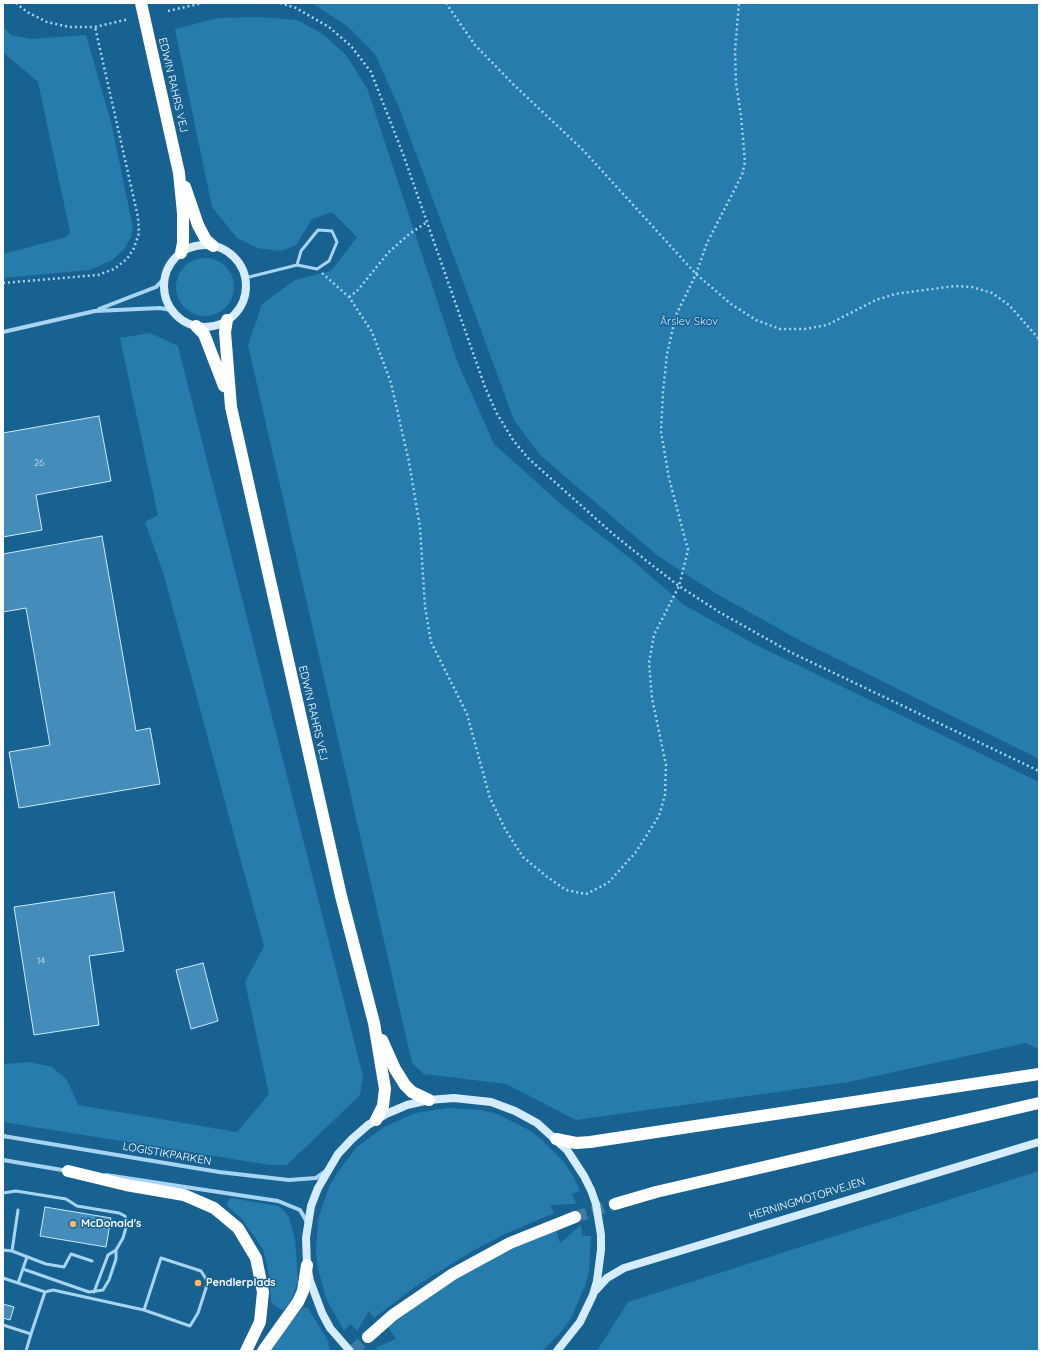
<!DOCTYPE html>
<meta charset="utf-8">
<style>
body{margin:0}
#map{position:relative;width:1042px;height:1354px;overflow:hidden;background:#186291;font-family:Quicksand,sans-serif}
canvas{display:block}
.frame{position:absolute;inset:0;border:4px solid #fff;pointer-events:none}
</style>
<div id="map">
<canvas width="1042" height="1354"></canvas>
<div class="frame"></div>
</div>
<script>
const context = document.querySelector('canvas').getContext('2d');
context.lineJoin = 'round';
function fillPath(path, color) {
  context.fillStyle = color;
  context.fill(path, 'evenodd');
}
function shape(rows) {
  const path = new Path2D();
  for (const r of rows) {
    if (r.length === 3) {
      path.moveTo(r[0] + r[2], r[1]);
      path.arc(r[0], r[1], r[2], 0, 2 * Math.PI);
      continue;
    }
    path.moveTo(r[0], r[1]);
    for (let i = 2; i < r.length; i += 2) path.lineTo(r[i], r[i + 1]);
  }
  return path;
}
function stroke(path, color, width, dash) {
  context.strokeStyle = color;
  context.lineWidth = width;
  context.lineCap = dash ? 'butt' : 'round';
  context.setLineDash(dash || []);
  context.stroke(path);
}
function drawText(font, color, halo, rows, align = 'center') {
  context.font = font + ' Quicksand,sans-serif';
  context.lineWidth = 3;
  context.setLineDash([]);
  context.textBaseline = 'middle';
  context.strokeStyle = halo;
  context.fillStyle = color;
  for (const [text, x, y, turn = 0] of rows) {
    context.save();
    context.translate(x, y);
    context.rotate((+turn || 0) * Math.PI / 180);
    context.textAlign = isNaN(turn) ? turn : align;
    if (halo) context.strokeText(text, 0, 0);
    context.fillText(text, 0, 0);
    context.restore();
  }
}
const green = shape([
 [312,3,1039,3,1039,759,799,640,715,593,658,556,540,455,514,420,400,110,375,54,347,26],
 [260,17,297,20,323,34,346,55,367,88,457,361,494,444,563,506,631,559,684,605,756,645,1039,782,1039,1049,1026,1043,848,1082,576,1120,506,1084,424,1074,412,1063,248,345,262,304,295,280,331,271,357,237,332,212,312,219,296,245,281,251,257,248,237,238,212,207,175,29,218,18],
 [3,27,11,35,31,39,86,35,112,126,133,228,131,237,125,248,111,261,89,270,3,278,3,254,67,237,70,232,38,82,3,52],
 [205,287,29],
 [150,333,178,346,363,1076,360,1095,287,1165,270,1165,3,1122,3,1064,30,1062,52,1067,67,1080,78,1105,237,1132,269,1094,245,982,264,946,163,572,145,522,158,515,120,338],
 [448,1108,481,1110,497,1114,527,1129,540,1138,564,1162,573,1176,580,1191,572,1194,576,1204,550,1205,554,1213,505,1234,474,1250,416,1286,374,1318,369,1311,357,1331,351,1324,344,1330,327,1301,318,1269,316,1252,318,1219,329,1187,337,1173,357,1147,384,1127,415,1113],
 [1039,1171,1039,1351,597,1351,628,1302],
 [231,1198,278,1206,284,1211,289,1217,295,1239,298,1280,292,1298,284,1310,280,1309,271,1302,269,1275,263,1249,242,1219,227,1206,228,1201],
 [581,1225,582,1236,591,1236,589,1270,585,1286,571,1318,561,1332,542,1351,379,1351,375,1348,396,1339,388,1327,455,1279,511,1248,556,1229,560,1243],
 [303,1307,308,1308,328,1341,330,1351,269,1351]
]);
const building = shape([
 [99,416,111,481,36,495,42,530,3,537,3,433,99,416],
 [102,536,136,731,150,728,160,784,19,808,9,752,50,745,26,608,3,612,3,554,102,536],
 [114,892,124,951,89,956,99,1025,34,1035,14,907,114,892],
 [203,963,218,1021,191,1029,176,970,203,963],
 [45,1207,111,1218,106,1247,40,1236,45,1207],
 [3,1304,14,1307,10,1320,3,1318,3,1304]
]);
const highwayTunnel = shape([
 [575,1217,615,1204],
 [353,1351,368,1337]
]);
const path = shape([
 [16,3,27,12,47,22,69,27,95,27,129,19],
 [280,3,296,8,329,27,351,46,371,72,403,154,485,387,496,412,513,440,528,458,613,534,648,562,679,586,719,612,792,653,1039,771],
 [446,3,475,45,513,84,584,151,696,274,731,304,756,320,780,329,805,329,827,325,876,300,895,294,955,286,972,287,992,293,1009,305,1039,339],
 [168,11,203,3],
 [322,273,349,297,372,332,391,383,409,462,420,527,425,607,431,642,467,714,490,798,505,829,523,857,546,876,566,890,586,894,608,883,636,852,659,816,665,795,666,765,652,698,649,663,654,635,679,586,688,550,669,478,661,432,663,392,667,354,676,315,696,274,707,243,742,175,745,162,741,116,736,83,735,51,739,3],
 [3,283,98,275,114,269,127,259,134,248,139,233,138,217,95,27],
 [349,297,357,291,388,253,408,235,427,222]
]);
const lane = shape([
 [245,278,297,265,317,269,329,261,337,242,332,231,318,230,301,251,297,265],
 [3,1193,16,1191,66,1199,77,1206,119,1213,125,1216,127,1224,123,1238,116,1250,116,1259,109,1280,103,1290,89,1292,23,1269],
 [3,1250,12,1251,46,1264,64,1267,71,1254,92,1261],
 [12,1251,18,1210],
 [3,1278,45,1292,31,1334,3,1325],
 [18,1283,27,1257],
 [45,1292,53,1290,144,1310,190,1326,198,1313,208,1282,201,1271,161,1258,144,1310],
 [94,1292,105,1263,108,1255,116,1250],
 [26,1351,31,1334]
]);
const street = shape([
 [99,309,156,287,164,279],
 [3,332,95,311,160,308,171,310],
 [3,1136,219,1172,289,1180,316,1178,326,1171],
 [3,1160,68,1171],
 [106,1175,278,1201,300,1210,307,1222]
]);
const secondary = shape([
 [205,286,41],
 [596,1290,607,1278,624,1268,1039,1142],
 [350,1351,330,1328,322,1313,310,1281,307,1265,306,1238,311,1206,318,1188,338,1154,352,1139,368,1125,386,1114,407,1105,429,1100,454,1098,491,1102,515,1111,537,1123,567,1150,584,1176,591,1190,596,1204,601,1235,601,1250,597,1281,593,1295,580,1322,557,1351]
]);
const highway = shape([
 [141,3,179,173,183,213,183,243,181,253],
 [185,187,198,225,206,240,213,246],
 [227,320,225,332,231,407,341,896,374,1023,385,1089,383,1106,376,1120],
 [196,326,204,334,224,386],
 [382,1040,395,1069,405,1085,412,1092,429,1100],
 [556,1139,576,1143,590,1142,1039,1074],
 [68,1171,126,1185,184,1195,214,1208,238,1228,256,1258,263,1292,260,1322,246,1351],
 [615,1204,656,1192,1039,1103],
 [368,1337,393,1315,453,1274,510,1243,575,1217],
 [263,1351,298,1302,303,1291,307,1265]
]);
const markers = [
 [73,1224,4,"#ffb865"],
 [198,1283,4,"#ffb865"]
];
const numberNames = [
 ["26",39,463],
 ["14",41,961]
];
const streetNames = [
 ["EDWIN RAHRS VEJ",173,85,77],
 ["EDWIN RAHRS VEJ",313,713,77],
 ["LOGISTIKPARKEN",167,1154,10],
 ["HERNINGMOTORVEJEN",807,1199,-17]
];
const parkNames = [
 ["Årslev Skov",689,322]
];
const poiNames = [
 ["McDonald's",81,1224],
 ["Pendlerplads",206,1283]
];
fillPath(green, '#277cae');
fillPath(building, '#448dbb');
stroke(building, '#cdeafb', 1);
stroke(highwayTunnel, '#3b7aa2', 12, [12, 6]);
stroke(path, '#a7d4f0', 2.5, [2, 3]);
stroke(lane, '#a7d4f0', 3);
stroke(street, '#a7d4f0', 4);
stroke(secondary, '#d4ecfb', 8);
stroke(highway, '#fff', 12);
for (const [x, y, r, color] of markers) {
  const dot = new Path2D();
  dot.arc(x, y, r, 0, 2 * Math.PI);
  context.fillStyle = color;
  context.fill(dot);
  stroke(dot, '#186291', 1.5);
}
drawText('9px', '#d0e2ee', null, numberNames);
drawText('11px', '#fff', '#186291', streetNames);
drawText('11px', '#cdeafb', '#186291', parkNames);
drawText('bold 11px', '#fff', '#186291', poiNames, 'left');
</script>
